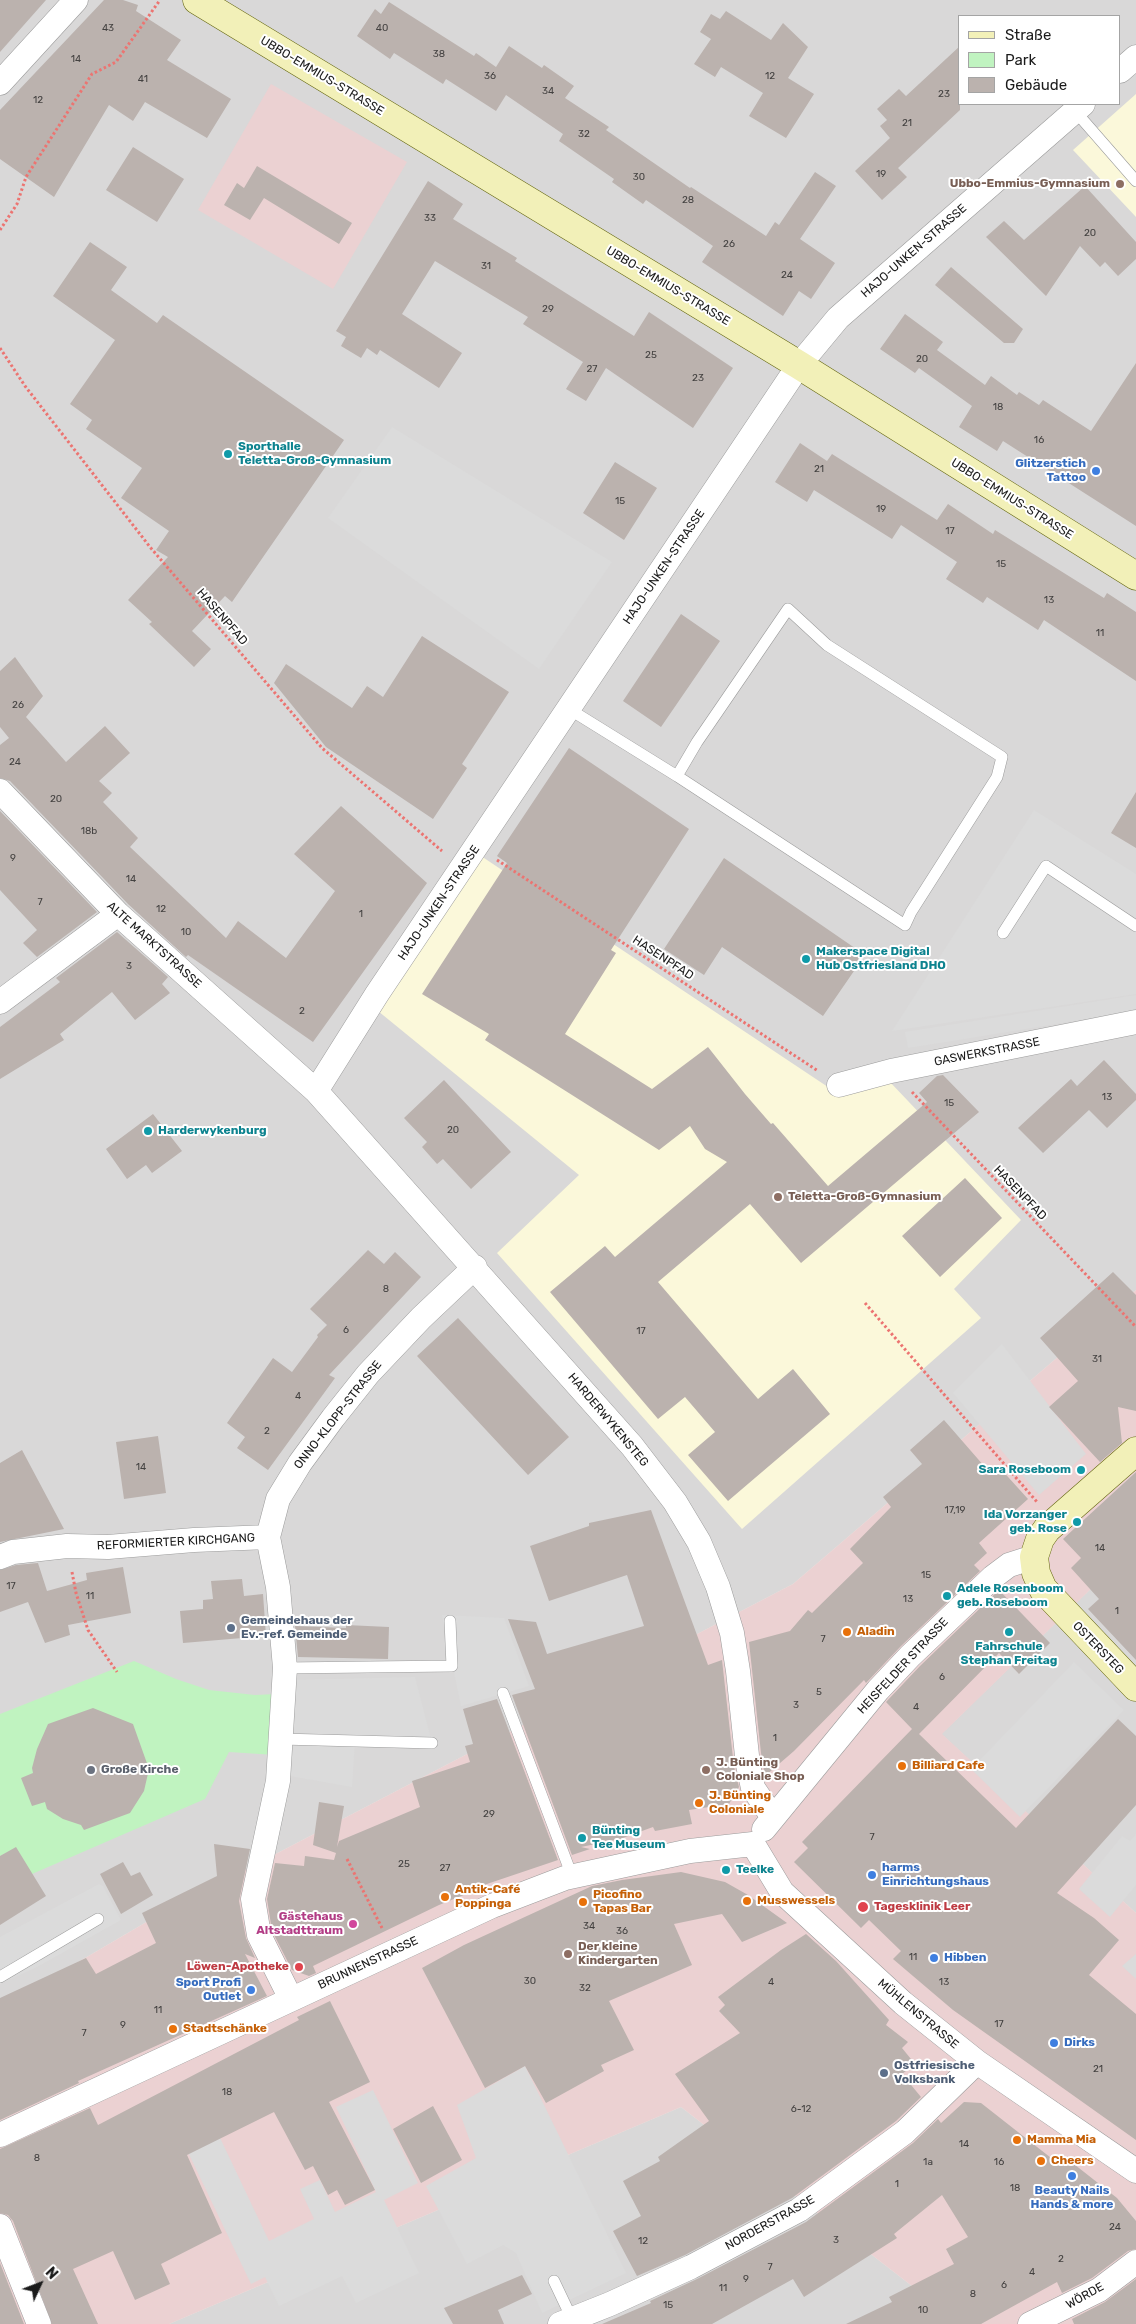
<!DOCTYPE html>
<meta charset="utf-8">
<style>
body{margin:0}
#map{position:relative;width:1136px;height:2324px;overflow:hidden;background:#ebe7e1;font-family:Rubik,sans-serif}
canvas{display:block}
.legend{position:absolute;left:958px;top:15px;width:162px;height:90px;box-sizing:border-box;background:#fff;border:1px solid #a4a4a4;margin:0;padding:6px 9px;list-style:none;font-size:15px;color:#1b1b1b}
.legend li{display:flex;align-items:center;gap:10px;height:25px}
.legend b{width:25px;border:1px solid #a4a4a4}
.north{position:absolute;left:15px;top:2259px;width:50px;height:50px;-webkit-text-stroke:4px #fff;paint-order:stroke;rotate:47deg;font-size:14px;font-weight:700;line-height:20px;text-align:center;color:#1b1b1b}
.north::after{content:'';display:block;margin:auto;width:18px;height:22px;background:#1b1b1b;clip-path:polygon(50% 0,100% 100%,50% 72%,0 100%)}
</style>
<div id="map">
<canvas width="1136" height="2324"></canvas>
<ul class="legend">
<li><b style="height:6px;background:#f2f0b8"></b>Straße</li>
<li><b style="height:14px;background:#c0f3c0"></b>Park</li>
<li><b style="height:14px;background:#bbb2ae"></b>Gebäude</li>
</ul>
<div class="north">N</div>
</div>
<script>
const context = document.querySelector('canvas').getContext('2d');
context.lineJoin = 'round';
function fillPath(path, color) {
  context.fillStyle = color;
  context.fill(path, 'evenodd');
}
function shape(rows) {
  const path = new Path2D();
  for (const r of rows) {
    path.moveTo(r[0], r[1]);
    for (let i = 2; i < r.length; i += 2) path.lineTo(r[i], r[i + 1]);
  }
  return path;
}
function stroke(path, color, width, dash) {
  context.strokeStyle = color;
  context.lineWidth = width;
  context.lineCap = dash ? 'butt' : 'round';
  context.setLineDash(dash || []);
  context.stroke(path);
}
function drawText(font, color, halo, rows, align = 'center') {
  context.font = font + ' Rubik,sans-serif';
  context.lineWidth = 4;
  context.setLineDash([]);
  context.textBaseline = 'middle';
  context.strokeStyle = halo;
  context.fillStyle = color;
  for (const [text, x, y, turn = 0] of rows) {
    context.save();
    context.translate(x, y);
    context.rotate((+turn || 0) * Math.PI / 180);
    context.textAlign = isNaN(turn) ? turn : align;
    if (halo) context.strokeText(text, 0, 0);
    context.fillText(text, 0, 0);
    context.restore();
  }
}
const residential = shape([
 [0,0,1136,0,1136,1290,793,1584,155,1917,0,2008],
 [960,16,1120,16,1120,104,960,104],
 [1136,1545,1136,1913,941,1734],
 [681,2107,961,2324,169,2324]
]);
const commercial = shape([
 [271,84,407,162,333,289,198,210],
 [1136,1290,1136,1545,942,1734,1136,1913,1136,2324,961,2324,681,2107,169,2324,0,2324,0,2008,155,1917,793,1584]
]);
const education = shape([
 [1136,94,1136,217,1073,150],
 [481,856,840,1095,890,1082,1021,1220,954,1289,981,1318,742,1529,497,1253,579,1175,378,1011]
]);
const park = shape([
 [134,1661,176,1679,209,1690,255,1695,276,1694,275,1755,229,1752,205,1799,32,1874,16,1848,0,1856,0,1714]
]);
const parking = shape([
 [392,427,612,562,539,669,328,518],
 [1034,810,1136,874,1136,994,892,1031],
 [1136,995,1136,1011,908,1048,905,1032],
 [1002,1344,1086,1454,1039,1495,953,1393],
 [442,1615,504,1618,529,1686,461,1706],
 [1074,1662,1124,1710,1020,1817,971,1769],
 [415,1677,432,1743,355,1741,352,1787,290,1776,291,1680],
 [1136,1834,1136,1885,1110,1917,1079,1889,1122,1836,1130,1841],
 [99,1884,103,1886,121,1920,37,1967,0,1984,0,1937],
 [1136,1954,1136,1979,1122,1966],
 [525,2066,626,2273,542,2313,516,2253,503,2245,467,2264,426,2186,476,2158,457,2105],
 [194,2083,269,2241,314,2219,300,2189,320,2180,335,2212,376,2192,336,2107,373,2090,418,2183,384,2200,419,2273,356,2303,342,2276,279,2306,265,2277,251,2284,186,2148]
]);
const building = shape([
 [0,0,46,0,0,52],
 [104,0,123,0,138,5,136,11,181,40,167,60,231,99,207,138,145,102,133,121,109,105,54,197,0,159,0,110],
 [389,2,474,56,476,53,496,67,509,46,542,68,544,65,574,86,565,98,609,127,606,130,690,188,691,187,766,236,775,222,779,225,815,172,836,186,800,239,835,263,811,299,799,291,783,316,702,262,713,246,646,200,643,204,612,182,614,179,559,141,563,134,506,95,496,111,446,79,443,84,394,53,390,59,357,36,375,9,381,14],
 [726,11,771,40,783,23,808,47,788,78,814,94,786,138,749,116,763,93,721,67,715,77,694,64,711,39,700,32,711,14,720,19],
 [960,46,960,110,898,168,907,177,882,200,855,171,890,138,880,126,887,120,877,109,899,89,906,96],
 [133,147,184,179,157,222,106,190],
 [257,166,352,223,339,244,264,198,250,220,224,205,237,183,244,188],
 [428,181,463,204,453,219,517,258,515,261,634,336,649,312,733,368,693,428,606,368,586,401,566,389,583,362,523,324,528,317,435,261,402,314,462,353,439,388,380,350,377,355,367,348,361,358,341,346,346,337,336,331],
 [1085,186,1136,242,1136,259,1118,276,1105,262,1100,267,1080,246,1046,296,986,237,1004,221,1024,240],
 [90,242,127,267,111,290,157,323,163,315,344,440,232,602,225,596,192,631,211,649,194,667,149,624,152,622,128,600,168,557,156,550,169,531,121,498,142,468,86,429,92,420,70,404,115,340,53,296],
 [951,267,1023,329,1014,343,1004,343,935,285],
 [905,314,943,342,937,350,985,385,991,376,1017,395,1019,392,1039,405,1043,400,1091,431,1136,363,1136,526,1003,441,997,451,959,427,972,406,919,368,915,373,880,349],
 [800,443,827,461,832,454,937,520,948,504,993,534,995,530,1104,598,1107,593,1136,612,1136,681,1044,620,1038,630,987,597,983,603,946,579,957,562,901,525,892,539,814,490,807,502,775,482],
 [615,462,657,488,624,540,583,513],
 [681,614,720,641,661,727,623,701],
 [422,636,509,692,462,764,467,768,433,819,326,747,274,683,286,664,352,708,367,686,383,697],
 [15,657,43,696,26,717,66,762,105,726,130,753,99,781,112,793,103,802,138,838,130,847,226,938,238,921,286,958,335,891,294,854,341,806,427,883,313,1042,188,955,186,957,128,904,10,781,0,778,0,745,9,738,0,727,0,671],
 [569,748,689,829,611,950,616,953,565,1034,652,1089,708,1047,745,1094,771,1124,773,1123,828,1186,927,1102,919,1093,937,1076,943,1075,979,1112,801,1263,750,1204,658,1282,758,1399,793,1369,830,1414,728,1501,688,1455,715,1432,685,1397,658,1419,550,1292,605,1246,615,1257,727,1162,705,1149,690,1126,659,1150,485,1040,489,1034,422,994,507,863,497,856],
 [1136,792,1136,848,1111,833],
 [0,811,97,912,37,957,23,943,37,930,0,890],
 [724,858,865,955,823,1016,722,947,704,975,664,949],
 [117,932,168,977,162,984,170,993,135,1020,112,992,60,1034,64,1040,0,1079,0,1027,60,982,56,978],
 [1104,1060,1136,1094,1136,1100,1107,1128,1089,1110,1043,1153,1018,1128,1071,1079,1077,1086],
 [444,1080,511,1152,471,1189,443,1159,437,1164,422,1147,427,1142,404,1118],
 [153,1114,182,1151,152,1173,146,1165,127,1179,106,1149],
 [965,1178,1002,1218,940,1277,902,1236],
 [368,1250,384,1264,395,1252,421,1277,329,1375,335,1378,268,1470,237,1448,245,1437,227,1423,273,1358,292,1372,318,1337,317,1335,327,1325,310,1309],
 [1113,1272,1136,1295,1136,1411,1118,1407,1122,1443,1100,1462,1049,1407,1078,1381,1040,1338],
 [458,1318,569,1437,528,1475,417,1356],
 [944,1420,991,1474,999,1467,1028,1499,979,1543,987,1553,974,1565,980,1571,901,1646,866,1683,864,1680,794,1751,765,1776,761,1753,749,1642,790,1631,808,1610,812,1613,863,1563,850,1549,891,1507,883,1497,922,1464,910,1450],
 [158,1436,166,1493,124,1499,116,1442],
 [22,1450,64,1529,0,1542,0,1463],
 [1136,1472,1136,1660,1088,1609,1099,1599,1071,1568,1081,1558,1063,1539],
 [651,1510,708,1665,722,1660,734,1767,739,1787,729,1804,689,1810,692,1824,655,1831,653,1827,620,1839,581,1847,590,1849,572,1855,512,1695,535,1689,508,1619,536,1622,547,1654,644,1626,627,1575,549,1601,530,1546,589,1526,589,1523],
 [38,1563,47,1591,87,1580,86,1573,123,1567,131,1613,68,1625,70,1635,45,1643,28,1602,0,1612,0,1570,16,1565],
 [242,1579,244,1596,263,1594,266,1636,183,1643,180,1611,203,1609,203,1600,213,1599,211,1581],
 [999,1590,1050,1643,1019,1674,999,1653,919,1734,1016,1828,1118,1719,1136,1736,1136,1805,1057,1893,1094,1918,1119,1940,1089,1975,1136,2014,1136,2140,953,2010,893,1959,901,1951,869,1920,861,1928,794,1862,808,1848,802,1842,912,1729,886,1702,920,1666],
 [346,1625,389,1627,388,1659,298,1657,295,1626,346,1628],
 [497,1699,558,1860,475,1888,476,1890,439,1905,313,1966,316,1973,309,1976,292,1970,272,1931,267,1899,275,1863,304,1866,305,1856,334,1860,336,1853,313,1845,319,1802,344,1806,337,1847,339,1841,420,1807,412,1781,470,1762,465,1746,473,1744,463,1709],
 [93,1708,133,1724,149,1769,144,1791,130,1813,84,1830,81,1825,63,1819,47,1809,45,1802,32,1806,21,1778,33,1773,32,1768,37,1749,48,1724],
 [214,1844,250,1849,239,1901,246,1938,255,1958,245,1954,267,1996,78,2081,79,2083,0,2120,0,1998,86,1958,96,1974,156,1943,142,1913,217,1876],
 [16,1847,46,1896,0,1925,0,1856],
 [123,1862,131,1876,140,1872,153,1895,121,1914,100,1874],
 [681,1872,725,1882,748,1895,787,1923,742,1942,722,1914,674,1924,692,1965,609,2001,634,2050,601,2065,604,2071,546,2103,525,2066,485,2088,422,1968,464,1945,592,1886,622,1880],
 [806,1934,836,1961,889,2020,886,2025,908,2042,902,2048,915,2064,902,2074,921,2097,896,2121,792,2198,685,2255,637,2276,613,2231,641,2216,623,2181,660,2161,658,2157,709,2121,675,2074,740,2033,719,2011,725,2005,718,1997,781,1950],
 [330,2001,370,2082,329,2102,375,2190,345,2205,337,2190,328,2195,313,2166,305,2170,274,2112,187,2155,222,2233,161,2264,170,2284,135,2300,113,2251,73,2269,98,2324,52,2324,13,2221,8,2215,0,2213,0,2149,90,2108,98,2125,299,2020,297,2017],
 [964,2102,981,2103,1060,2165,1065,2157,1117,2198,1136,2221,1136,2249,1128,2251,1092,2278,1062,2293,1057,2282,981,2324,846,2324,892,2302,889,2297,954,2264,946,2249,968,2237,942,2195,894,2234,897,2238,804,2297,793,2279,712,2324,602,2324,651,2303,650,2301,697,2279,806,2222,913,2143,938,2119,941,2123],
 [433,2106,462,2160,421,2183,393,2129],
 [0,2263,24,2324,0,2324],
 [522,2275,532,2294,498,2310,504,2324,453,2324,444,2308],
 [1136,2279,1136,2324,1074,2324,1072,2319,1105,2302]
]);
const path = shape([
 [0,230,17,204,26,177,92,74,116,62,160,0],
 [0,348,25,386,150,547,322,748,442,851],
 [497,860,818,1071],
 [912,1092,1136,1327],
 [865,1303,1037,1502],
 [72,1572,76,1593,88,1630,117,1672],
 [347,1859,382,1928]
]);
const service = shape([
 [1075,111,1136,181],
 [569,709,677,776,697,742,788,609,827,645,1002,757,997,777,911,912,905,925,677,776],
 [1003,933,1046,866,1136,926],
 [285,1668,452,1666,450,1621],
 [503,1693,572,1876],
 [281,1739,432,1743],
 [0,1977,98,1919],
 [554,2281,572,2319]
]);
const minor = shape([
 [1120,71,1136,57],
 [0,83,76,0],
 [0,791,118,914,316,1091,632,1446,675,1502,699,1542,718,1587,732,1633,738,1671,748,1765,753,1788,772,1816],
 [0,1002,118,914],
 [839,1085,891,1071,1136,1022],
 [316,1091,377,994,799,365,838,318,1083,104],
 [0,1557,13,1552,67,1546,108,1547,194,1540,268,1537],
 [764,1829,878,1690,910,1656,993,1577,1009,1565,1034,1557],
 [753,1844,782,1892,903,2003,977,2062,1136,2171],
 [291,1999,259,1935,253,1899,278,1781,285,1668,278,1587,268,1537,278,1499,300,1463,333,1418,368,1374,421,1318,475,1267],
 [0,2135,492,1906,565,1878,690,1851,753,1844],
 [0,2226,39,2324],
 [560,2324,610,2304,691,2267,799,2210,905,2132,977,2062],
 [1030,2324,1099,2290,1136,2262]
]);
const secondary = shape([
 [197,0,799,365,1136,576],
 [1136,1451,1047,1529,1040,1539,1034,1557,1036,1573,1043,1589,1136,1687]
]);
const markers = [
 [1120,184,5,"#8d6e63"],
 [228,454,5,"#0f9aa8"],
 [1096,471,5,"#3f7fe0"],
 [806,959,5,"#0f9aa8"],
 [148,1131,5,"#0f9aa8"],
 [778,1197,5,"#8d6e63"],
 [1081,1470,5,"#0f9aa8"],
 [1077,1522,5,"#0f9aa8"],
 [947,1596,5,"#0f9aa8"],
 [231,1628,5,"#5c6f8a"],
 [847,1632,5,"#e8710a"],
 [1009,1632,5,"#0f9aa8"],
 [902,1766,5,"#e8710a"],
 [91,1770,5,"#6b7280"],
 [706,1770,5,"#8d6e63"],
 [699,1803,5,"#e8710a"],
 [582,1838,5,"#0f9aa8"],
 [726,1870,5,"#0f9aa8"],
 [872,1875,5,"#3f7fe0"],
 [445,1897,5,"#e8710a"],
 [747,1901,5,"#e8710a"],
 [583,1902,5,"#e8710a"],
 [863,1907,6,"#e0444e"],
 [353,1924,5,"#d1479c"],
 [568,1954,5,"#8d6e63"],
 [934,1958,5,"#3f7fe0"],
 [299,1967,5,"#e0444e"],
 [251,1990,5,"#3f7fe0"],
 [173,2029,5,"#e8710a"],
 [1054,2043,5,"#3f7fe0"],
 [884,2073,5,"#5c6f8a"],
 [1017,2140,5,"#e8710a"],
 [1041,2161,5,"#e8710a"],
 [1072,2176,5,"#3f7fe0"]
];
const numberNames = [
 ["43",108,28],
 ["40",382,28],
 ["38",439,54],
 ["14",76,59],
 ["36",490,76],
 ["12",770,76],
 ["41",143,79],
 ["34",548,91],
 ["23",944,94],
 ["12",38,100],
 ["21",907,123],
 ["32",584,134],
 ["19",881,174],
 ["30",639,177],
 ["28",688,200],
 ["33",430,218],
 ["20",1090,233],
 ["26",729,244],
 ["31",486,266],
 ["24",787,275],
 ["29",548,309],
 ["25",651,355],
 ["20",922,359],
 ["27",592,369],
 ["23",698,378],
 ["18",998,407],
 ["16",1039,440],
 ["21",819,469],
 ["15",620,501],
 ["19",881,509],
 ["17",950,531],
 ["15",1001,564],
 ["13",1049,600],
 ["11",1100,633],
 ["26",18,705],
 ["24",15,762],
 ["20",56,799],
 ["18b",89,831],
 ["9",13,858],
 ["14",131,879],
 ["7",40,902],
 ["12",161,909],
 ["1",361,914],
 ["10",186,932],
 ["3",129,966],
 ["2",302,1011],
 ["13",1107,1097],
 ["15",949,1103],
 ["20",453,1130],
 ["8",386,1289],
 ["6",346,1330],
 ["17",641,1331],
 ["31",1097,1359],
 ["4",298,1396],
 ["2",267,1431],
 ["14",141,1467],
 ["17,19",955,1510],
 ["14",1100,1548],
 ["15",926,1575],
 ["17",11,1586],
 ["11",90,1596],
 ["13",908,1599],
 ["1",1117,1611],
 ["7",823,1639],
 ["6",942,1677],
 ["5",819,1692],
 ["3",796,1705],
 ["4",916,1707],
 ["1",775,1738],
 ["29",489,1814],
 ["7",872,1837],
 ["25",404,1864],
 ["27",445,1868],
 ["34",589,1926],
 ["36",622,1931],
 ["11",913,1957],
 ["30",530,1981],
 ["4",771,1982],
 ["13",944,1982],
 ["32",585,1988],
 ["11",158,2010],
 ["17",999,2024],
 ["9",123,2025],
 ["7",84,2033],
 ["21",1098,2069],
 ["18",227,2092],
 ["6-12",801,2109],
 ["14",964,2144],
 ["8",37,2158],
 ["1a",928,2162],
 ["16",999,2162],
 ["1",897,2184],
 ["18",1015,2188],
 ["24",1115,2227],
 ["3",836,2240],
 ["12",643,2241],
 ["2",1061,2259],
 ["7",770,2267],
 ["4",1032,2272],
 ["9",746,2279],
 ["6",1004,2285],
 ["11",723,2288],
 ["8",973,2294],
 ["15",668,2305],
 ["10",923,2310]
];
const streetNames = [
 ["UBBO-EMMIUS-STRASSE",322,76,31],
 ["HAJO-UNKEN-STRASSE",914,251,-41],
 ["UBBO-EMMIUS-STRASSE",668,286,31],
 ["UBBO-EMMIUS-STRASSE",1012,499,32],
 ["HAJO-UNKEN-STRASSE",664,567,-56],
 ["HASENPFAD",222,617,49],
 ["HAJO-UNKEN-STRASSE",439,903,-56],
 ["ALTE MARKTSTRASSE",154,945,42],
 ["HASENPFAD",663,958,33],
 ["GASWERKSTRASSE",987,1052,-11],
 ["HASENPFAD",1020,1193,46],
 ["ONNO-KLOPP-STRASSE",338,1415,-52],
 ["HARDERWYKENSTEG",608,1420,50],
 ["REFORMIERTER KIRCHGANG",176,1542,-3],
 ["OSTERSTEG",1098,1648,46],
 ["HEISFELDER STRASSE",903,1666,-47],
 ["BRUNNENSTRASSE",368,1963,-25],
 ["MÜHLENSTRASSE",918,2014,40],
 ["NORDERSTRASSE",770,2223,-29],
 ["WÖRDE",1085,2296,-29]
];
const educationNames = [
 ["Ubbo-Emmius-Gymnasium",1110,184,"right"],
 ["Teletta-Groß-Gymnasium",788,1197],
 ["J. Bünting",716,1763],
 ["Coloniale Shop",716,1777],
 ["Der kleine",578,1947],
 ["Kindergarten",578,1961]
];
const cultureNames = [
 ["Sporthalle",238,447],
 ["Teletta-Groß-Gymnasium",238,461],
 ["Makerspace Digital",816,952],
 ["Hub Ostfriesland DHO",816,966],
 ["Harderwykenburg",158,1131],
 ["Sara Roseboom",1071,1470,"right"],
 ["Ida Vorzanger",1067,1515,"right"],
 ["geb. Rose",1067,1529,"right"],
 ["Adele Rosenboom",957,1589],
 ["geb. Roseboom",957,1603],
 ["Fahrschule",1009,1647,"center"],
 ["Stephan Freitag",1009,1661,"center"],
 ["Bünting",592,1831],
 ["Tee Museum",592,1845],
 ["Teelke",736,1870]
];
const shopNames = [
 ["Glitzerstich",1086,464,"right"],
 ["Tattoo",1086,478,"right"],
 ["harms",882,1868],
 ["Einrichtungshaus",882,1882],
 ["Hibben",944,1958],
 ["Sport Profi",241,1983,"right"],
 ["Outlet",241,1997,"right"],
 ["Dirks",1064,2043],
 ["Beauty Nails",1072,2191,"center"],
 ["Hands & more",1072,2205,"center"]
];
const serviceNames = [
 ["Gemeindehaus der",241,1621],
 ["Ev.-ref. Gemeinde",241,1635],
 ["Ostfriesische",894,2066],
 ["Volksbank",894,2080]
];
const foodNames = [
 ["Aladin",857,1632],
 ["Billiard Cafe",912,1766],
 ["J. Bünting",709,1796],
 ["Coloniale",709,1810],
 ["Antik-Café",455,1890],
 ["Poppinga",455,1904],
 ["Picofino",593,1895],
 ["Tapas Bar",593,1909],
 ["Musswessels",757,1901],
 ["Stadtschänke",183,2029],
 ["Mamma Mia",1027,2140],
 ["Cheers",1051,2161]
];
const worshipNames = [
 ["Große Kirche",101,1770]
];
const healthNames = [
 ["Tagesklinik Leer",874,1907],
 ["Löwen-Apotheke",289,1967,"right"]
];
const hotelNames = [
 ["Gästehaus",343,1917],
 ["Altstadttraum",343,1931]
];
fillPath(residential, '#d9d8d8');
fillPath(commercial, '#ebd1d2');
fillPath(education, '#fbf8da');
fillPath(park, '#c0f3c0');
fillPath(parking, '#dbdbdb');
fillPath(building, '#bbb2ae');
stroke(service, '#9c9c9c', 12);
stroke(minor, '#9c9c9c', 25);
stroke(secondary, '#63650e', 29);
stroke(path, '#ec7471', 3, [2.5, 2.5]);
stroke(service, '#fff', 11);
stroke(minor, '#fff', 24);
stroke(secondary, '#f2f0b8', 28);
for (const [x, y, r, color] of markers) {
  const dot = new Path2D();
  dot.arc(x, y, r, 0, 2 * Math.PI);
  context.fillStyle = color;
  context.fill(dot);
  stroke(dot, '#fff', 2);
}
drawText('10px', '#434140', null, numberNames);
drawText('12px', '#1b1b1b', '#fff', streetNames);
drawText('bold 12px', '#785e54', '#fff', educationNames, 'left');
drawText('bold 12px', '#0d838f', '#fff', cultureNames, 'left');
drawText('bold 12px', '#366cbe', '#fff', shopNames, 'left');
drawText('bold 12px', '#4e5e75', '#fff', serviceNames, 'left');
drawText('bold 12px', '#c56008', '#fff', foodNames, 'left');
drawText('bold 12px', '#5b616d', '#fff', worshipNames, 'left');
drawText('bold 12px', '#be3a42', '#fff', healthNames, 'left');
drawText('bold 12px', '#b23c85', '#fff', hotelNames, 'right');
</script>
